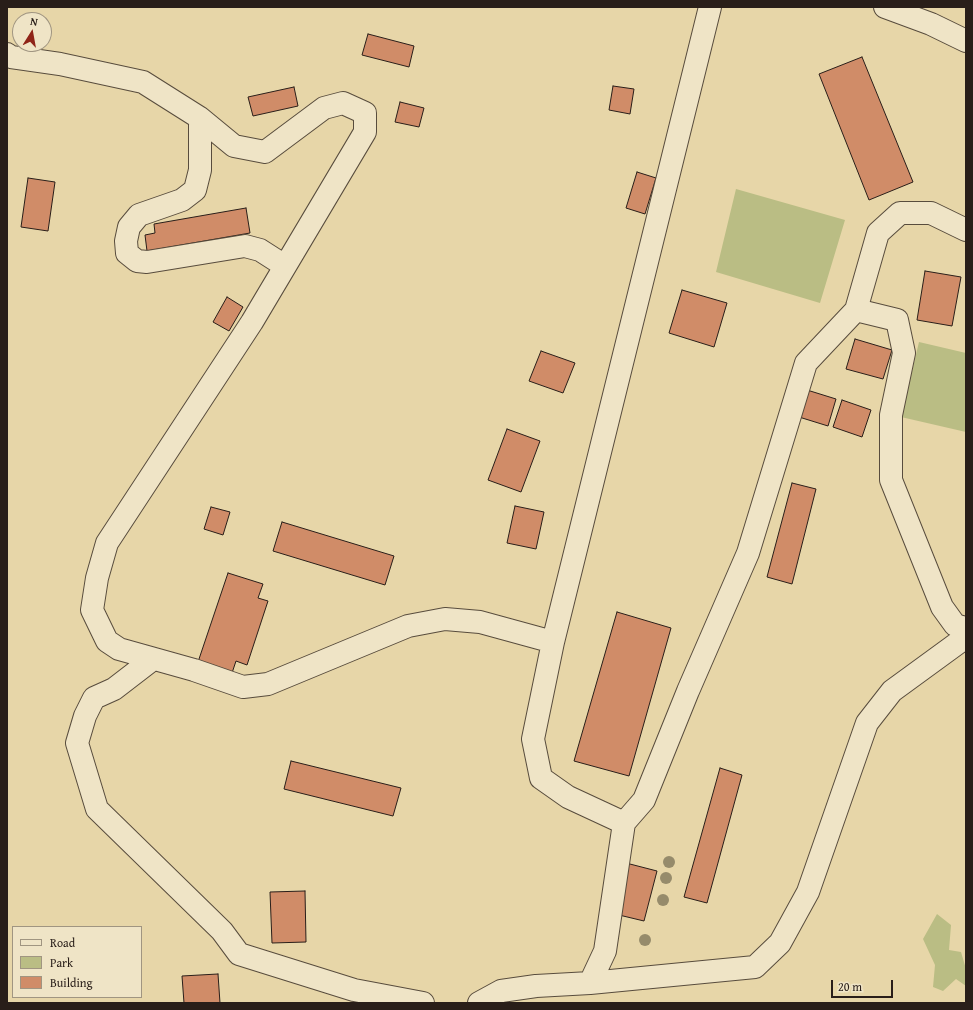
<!DOCTYPE html>
<style>
body{margin:0}
#map{position:relative;width:973px;height:1010px;overflow:hidden;background:#e7d6a8;font-family:"Gentium Book Plus",serif}
canvas{display:block}
.frame{position:absolute;inset:0;border:8px solid #291e19;pointer-events:none}
.legend{position:absolute;left:12px;top:926px;width:130px;height:72px;box-sizing:border-box;background:#efe4c6;border:1px solid #a09581;margin:0;padding:5px 7px;list-style:none;font-size:12px;color:#291e19}
.legend li{display:flex;align-items:center;gap:8px;height:20px}
.legend b{width:20px;border:1px solid #a09581}
.north{position:absolute;left:12px;top:12px;width:40px;height:40px;box-sizing:border-box;background:#efe4c6;border:1px solid #a09581;border-radius:50%;rotate:11deg;font-size:11px;font-weight:700;line-height:16px;text-align:center;color:#291e19}
.north::after{content:'';display:block;margin:auto;width:14px;height:18px;background:#8f2418;clip-path:polygon(50% 0,100% 100%,50% 72%,0 100%)}
.scale{position:absolute;left:831px;top:980px;width:62px;height:18px;box-sizing:border-box;border:2px solid #291e19;border-top:0;padding-left:5px;font-size:12px;line-height:14px;white-space:nowrap;color:#291e19;-webkit-text-stroke:3px #efe4c6;paint-order:stroke}
</style>
<div id="map">
<canvas width="973" height="1010"></canvas>
<div class="frame"></div>
<ul class="legend">
<li><b style="height:5px;background:#efe4c6"></b>Road</li>
<li><b style="height:11px;background:#babd84"></b>Park</li>
<li><b style="height:11px;background:#d08c68"></b>Building</li>
</ul>
<div class="north">N</div>
<div class="scale">20 m</div>
</div>
<script>
const context = document.querySelector('canvas').getContext('2d');
context.lineJoin = 'round';
function fillPath(path, color) {
  context.fillStyle = color;
  context.fill(path, 'evenodd');
}
function shape(rows) {
  const path = new Path2D();
  for (const r of rows) {
    path.moveTo(r[0], r[1]);
    for (let i = 2; i < r.length; i += 2) path.lineTo(r[i], r[i + 1]);
  }
  return path;
}
function stroke(path, color, width, dash) {
  context.strokeStyle = color;
  context.lineWidth = width;
  context.lineCap = dash ? 'butt' : 'round';
  context.setLineDash(dash || []);
  context.stroke(path);
}
const green = shape([
 [736,189,845,220,820,303,716,272],
 [919,342,966,353,966,432,901,417],
 [937,914,951,925,949,950,961,952,966,969,966,986,956,979,943,991,933,987,935,965,923,939]
]);
const building = shape([
 [368,34,414,46,409,67,362,55,368,34],
 [862,57,913,182,869,200,819,74,862,57],
 [613,86,634,89,630,114,609,110,613,86],
 [294,87,298,106,253,116,248,97,294,87],
 [400,102,424,108,419,127,395,122,400,102],
 [637,172,656,178,645,214,626,208,637,172],
 [28,178,55,182,48,231,21,227,28,178],
 [246,208,250,233,147,251,145,235,155,233,154,224,246,208],
 [925,271,961,277,952,326,917,320,925,271],
 [682,290,727,303,714,347,669,333,682,290],
 [227,297,243,307,229,331,213,322,227,297],
 [855,339,892,350,883,379,846,369,855,339],
 [541,351,575,363,563,393,529,381,541,351],
 [807,390,836,399,828,426,799,417,807,390],
 [842,400,871,410,862,437,833,427,842,400],
 [507,429,540,441,521,492,488,480,507,429],
 [792,483,816,489,792,584,767,577,792,483],
 [515,506,544,512,536,549,507,543,515,506],
 [211,507,230,512,223,535,204,529,211,507],
 [282,522,394,556,385,585,273,551,282,522],
 [228,573,263,584,258,598,268,601,247,665,236,661,232,673,198,662,228,573],
 [617,612,671,628,629,776,574,761,617,612],
 [291,761,401,788,393,816,284,789,291,761],
 [720,768,742,775,707,903,684,897,720,768],
 [626,863,657,871,644,921,619,915,626,863],
 [305,891,306,942,272,943,270,892,305,891],
 [218,974,220,1003,184,1003,182,976,218,974]
]);
const minor = shape([
 [885,7,931,24,966,41],
 [7,54,11,57,60,64,143,82,200,118,234,146,265,152,324,108,343,103,365,113,365,132,252,322,107,543,97,578,92,610,107,641,119,649,194,670,243,687,268,684,408,626,445,619,480,622,553,642],
 [200,118,200,170,195,190,182,200,139,215,129,227,126,241,127,253,137,261,147,262,245,246,260,250,285,266],
 [856,310,897,320,904,353,891,415,891,480,942,607,955,625,966,628],
 [153,659,114,689,94,698,85,716,77,743,97,809,222,931,239,954,354,990,423,1003],
 [624,823,568,797,541,778,533,739,553,642,710,7],
 [590,983,755,967,780,943,808,892,867,723,892,691,966,637],
 [479,1003,501,991,536,986,590,983,605,951,624,823,644,800,688,691,748,553,806,363,856,310,878,233,900,213,931,213,966,230]
]);
const trees = [
 [669,862],
 [666,878],
 [663,900],
 [645,940]
];
fillPath(green, '#babd84');
fillPath(building, '#d08c68');
stroke(building, '#291e19', 1);
stroke(minor, '#584c3d', 24);
stroke(minor, '#efe4c6', 22);
context.fillStyle = '#968b6b';
for (const [x, y] of trees) {
  context.beginPath();
  context.arc(x, y, 6, 0, 2 * Math.PI);
  context.fill();
}
</script>
